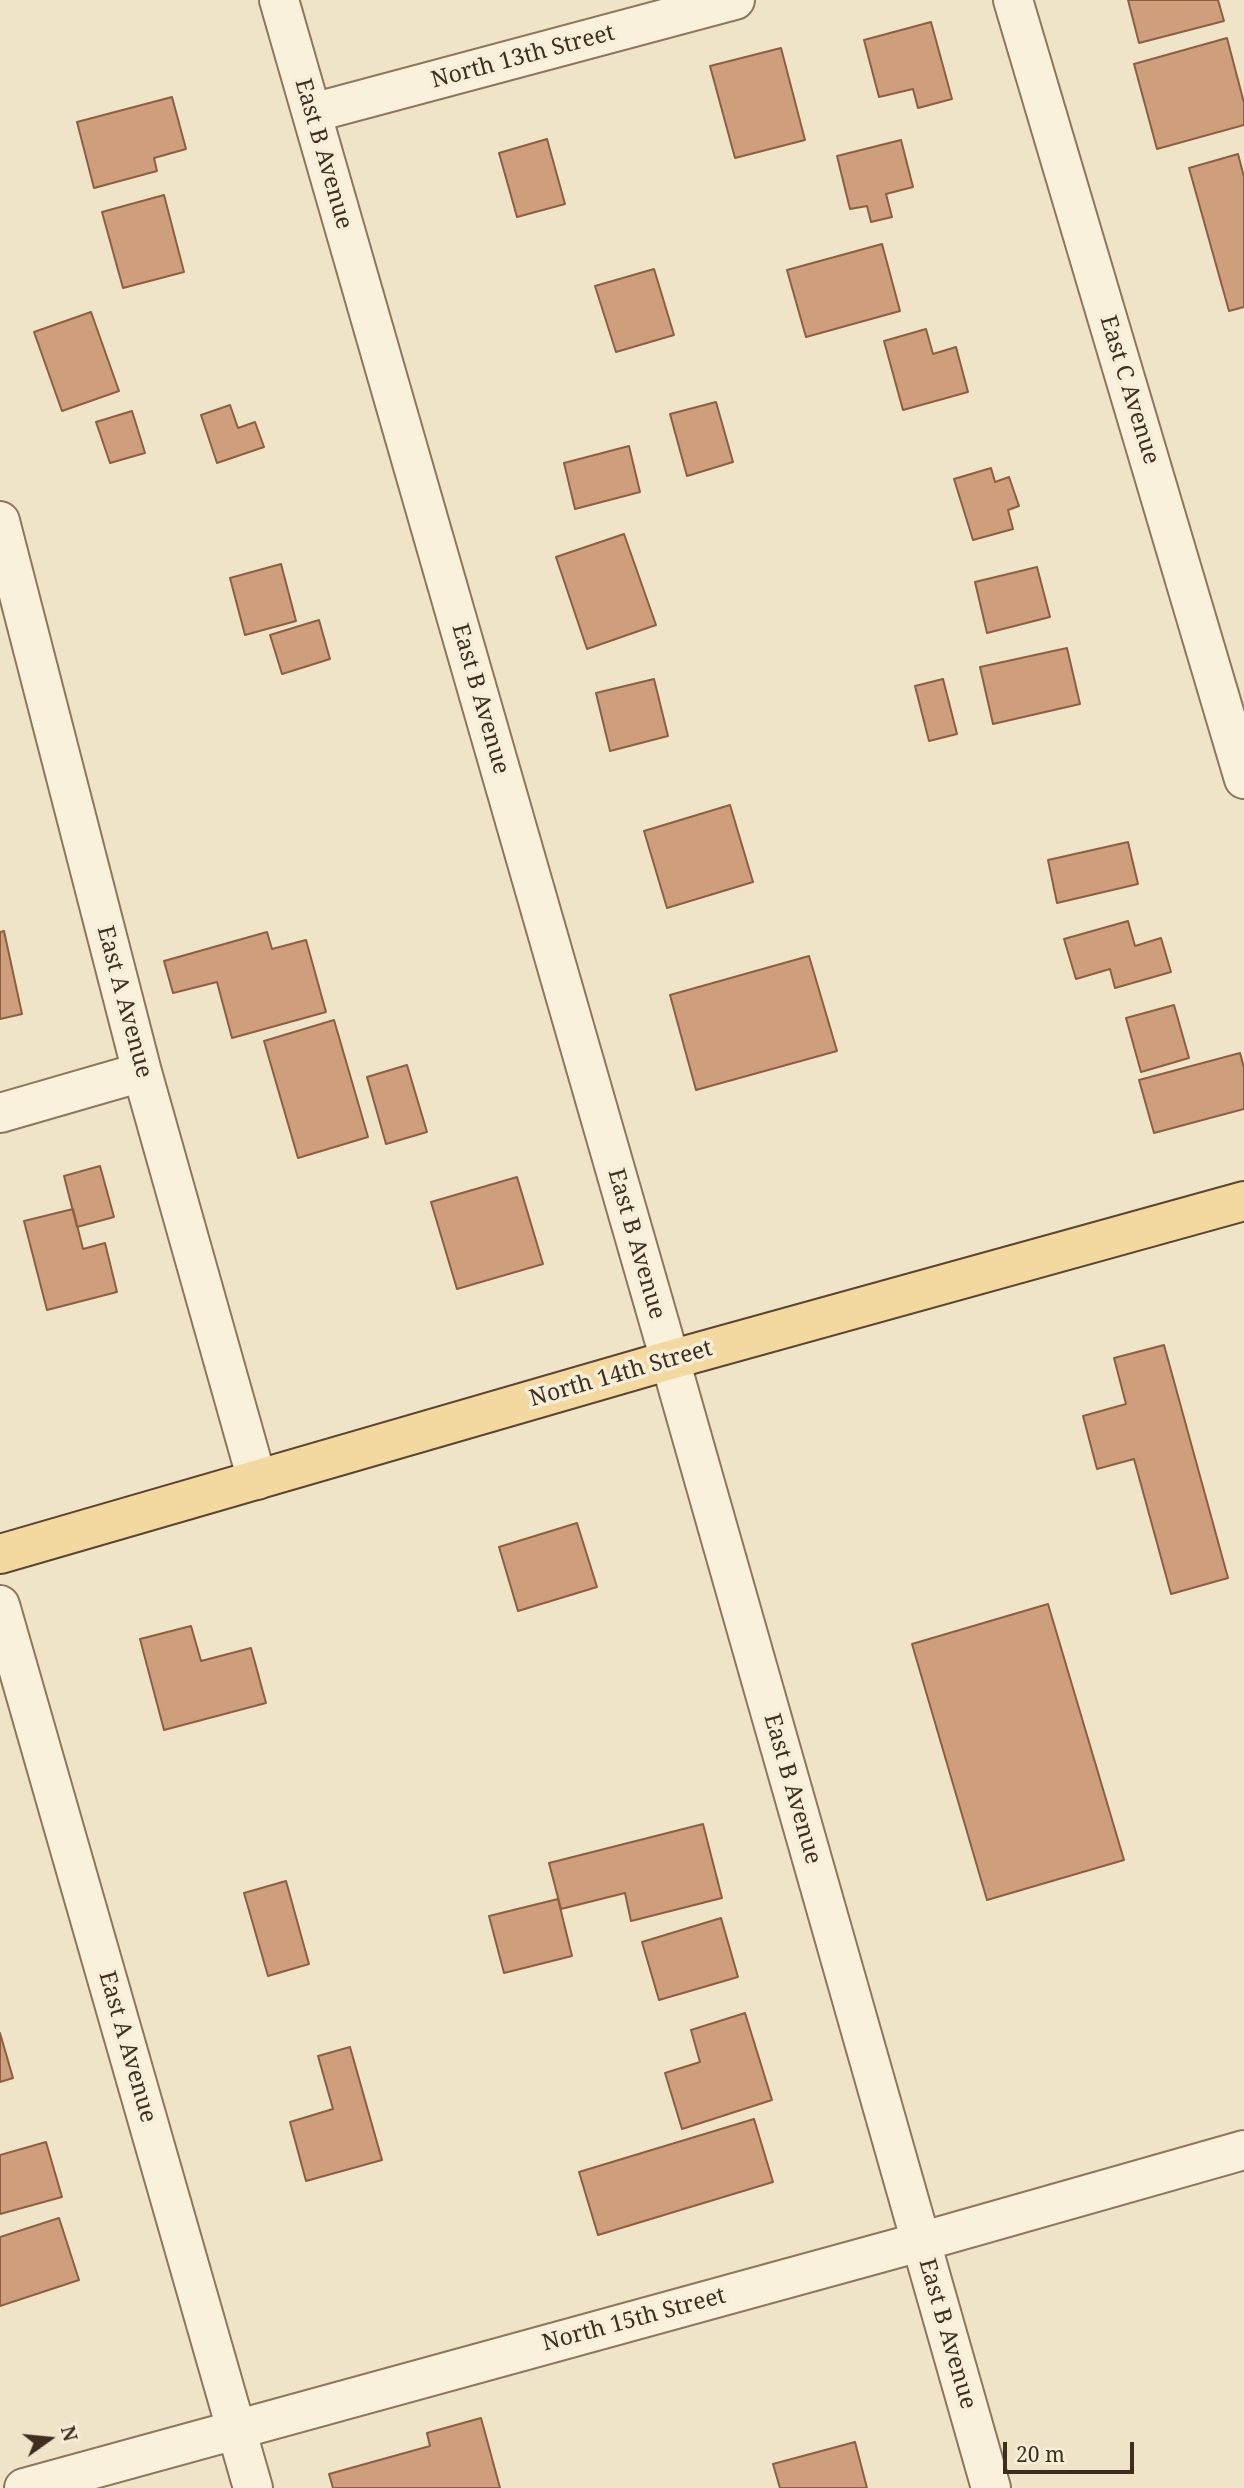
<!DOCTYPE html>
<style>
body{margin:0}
#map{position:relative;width:1244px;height:2488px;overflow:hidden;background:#f0e4c8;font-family:"Noto Serif",serif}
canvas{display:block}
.north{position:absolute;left:14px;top:2404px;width:70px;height:70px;-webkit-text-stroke:5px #f7eed8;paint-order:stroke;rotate:75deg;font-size:19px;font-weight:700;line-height:28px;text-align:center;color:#3d2e20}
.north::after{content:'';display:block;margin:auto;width:24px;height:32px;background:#3d2e20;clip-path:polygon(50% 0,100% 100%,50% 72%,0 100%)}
.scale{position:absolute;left:1003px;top:2442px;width:131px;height:32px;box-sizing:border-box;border:4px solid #3d2e20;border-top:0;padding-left:9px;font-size:21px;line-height:24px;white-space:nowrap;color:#3d2e20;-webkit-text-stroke:5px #f7eed8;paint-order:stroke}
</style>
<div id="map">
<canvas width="1244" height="2488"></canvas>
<div class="north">N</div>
<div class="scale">20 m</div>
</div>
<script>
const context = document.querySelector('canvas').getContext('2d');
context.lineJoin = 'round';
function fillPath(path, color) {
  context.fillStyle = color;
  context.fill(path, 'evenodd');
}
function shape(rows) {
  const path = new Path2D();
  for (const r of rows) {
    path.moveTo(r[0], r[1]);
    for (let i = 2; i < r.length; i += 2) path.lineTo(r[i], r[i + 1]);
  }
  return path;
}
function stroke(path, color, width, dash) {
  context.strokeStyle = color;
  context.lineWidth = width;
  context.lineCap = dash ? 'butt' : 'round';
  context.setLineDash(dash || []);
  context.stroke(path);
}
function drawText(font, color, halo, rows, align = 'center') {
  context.font = font + ' "Noto Serif",serif';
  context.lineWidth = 7;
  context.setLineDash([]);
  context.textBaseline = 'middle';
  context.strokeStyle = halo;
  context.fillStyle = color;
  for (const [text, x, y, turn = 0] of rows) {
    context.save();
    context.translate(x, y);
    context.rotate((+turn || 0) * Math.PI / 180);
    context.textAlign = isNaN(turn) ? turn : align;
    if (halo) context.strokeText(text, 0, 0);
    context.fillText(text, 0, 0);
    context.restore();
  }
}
const building = shape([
 [1128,0,1218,0,1224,21,1139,43,1128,0],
 [931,22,952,99,918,108,913,89,879,97,864,40,931,22],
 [1227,38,1244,103,1244,125,1157,149,1134,64,1227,38],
 [781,48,805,140,735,158,710,66,781,48],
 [172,97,186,149,154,158,157,171,94,188,77,122,172,97],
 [547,139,565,204,517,217,499,153,547,139],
 [901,140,913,187,886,194,892,217,871,222,867,206,850,209,837,156,901,140],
 [1238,154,1244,177,1244,307,1229,311,1189,168,1238,154],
 [164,195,184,272,123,288,102,212,164,195],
 [882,244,900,311,806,337,787,270,882,244],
 [654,269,674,335,616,352,595,286,654,269],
 [91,312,119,391,62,411,34,332,91,312],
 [926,329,933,354,956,347,968,392,903,410,884,341,926,329],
 [716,402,733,462,687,476,670,414,716,402],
 [230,405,238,428,255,422,264,447,217,463,201,415,230,405],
 [132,411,145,453,110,463,96,422,132,411],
 [629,446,640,492,575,509,564,463,629,446],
 [991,468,995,482,1009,477,1019,506,1008,510,1013,529,973,540,954,479,991,468],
 [624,534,656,625,587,649,556,557,624,534],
 [281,564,296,621,245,635,230,578,281,564],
 [1037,567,1050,617,987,633,975,582,1037,567],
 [319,620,330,659,282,674,270,635,319,620],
 [1067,648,1080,704,993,724,980,667,1067,648],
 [654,679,668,736,610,751,596,693,654,679],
 [943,679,957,734,929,741,915,686,943,679],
 [730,805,753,882,667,908,644,831,730,805],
 [1128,842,1138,884,1057,903,1048,860,1128,842],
 [1128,921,1135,946,1161,938,1171,972,1115,988,1110,969,1076,979,1064,939,1128,921],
 [4,931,22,1014,0,1019,0,932,4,931],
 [267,932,272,949,306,940,326,1012,232,1038,217,982,173,993,164,961,267,932],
 [809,956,837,1051,696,1090,670,995,809,956],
 [1174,1005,1189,1058,1141,1072,1126,1018,1174,1005],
 [334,1020,368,1137,298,1158,264,1041,334,1020],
 [1240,1053,1244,1068,1244,1109,1154,1133,1139,1080,1240,1053],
 [407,1065,427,1132,386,1144,367,1077,407,1065],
 [100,1166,114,1217,77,1227,64,1176,100,1166],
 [517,1177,543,1264,457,1289,431,1202,517,1177],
 [73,1209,83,1249,105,1243,117,1292,47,1310,24,1221,73,1209],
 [1164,1345,1228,1578,1171,1594,1134,1459,1097,1469,1083,1416,1126,1404,1114,1358,1164,1345],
 [577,1523,597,1587,518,1611,499,1547,577,1523],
 [1048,1604,1124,1860,987,1900,912,1644,1048,1604],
 [191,1626,201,1661,251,1648,266,1703,164,1730,140,1639,191,1626],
 [703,1824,722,1898,631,1921,625,1893,561,1909,549,1863,703,1824],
 [286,1881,309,1964,268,1976,244,1893,286,1881],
 [558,1899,572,1956,504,1973,489,1916,558,1899],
 [721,1918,738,1977,659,2000,642,1942,721,1918],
 [745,2013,772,2100,682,2129,665,2073,700,2062,691,2030,745,2013],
 [0,2033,13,2078,0,2082,0,2033],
 [350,2047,382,2160,306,2181,290,2122,333,2109,318,2056,350,2047],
 [754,2119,773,2182,598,2235,579,2172,754,2119],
 [46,2142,62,2197,0,2214,0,2155,46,2142],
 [59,2218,79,2280,0,2306,0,2237,59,2218],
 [481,2418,500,2488,333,2488,329,2474,430,2446,427,2433,481,2418],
 [855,2442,867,2488,780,2488,773,2464,855,2442]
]);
const minor = shape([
 [279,0,670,1360,991,2488],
 [1013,0,1244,779],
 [312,113,735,0],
 [0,521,142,1072,257,1480],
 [0,1113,142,1072],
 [0,1605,253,2488],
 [24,2488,920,2242,1244,2150]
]);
const primary = shape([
 [0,1554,670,1360,1244,1201]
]);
const streetNames = [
 ["North 13th Street",523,57,-15],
 ["East B Avenue",323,154,74],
 ["East C Avenue",1129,390,73],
 ["East B Avenue",480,699,74],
 ["East A Avenue",124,1002,75],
 ["East B Avenue",636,1244,74],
 ["North 14th Street",621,1374,-16],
 ["East B Avenue",792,1789,74],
 ["East A Avenue",127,2047,74],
 ["North 15th Street",634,2320,-15],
 ["East B Avenue",947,2334,74]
];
fillPath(building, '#cf9f7d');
stroke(building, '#8d5f41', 2);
stroke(minor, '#8d765c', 42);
stroke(primary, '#5b4430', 42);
stroke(minor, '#faf1dc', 38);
stroke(primary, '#f3d9a0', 38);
drawText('23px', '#3d2e20', '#f7eed8', streetNames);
</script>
